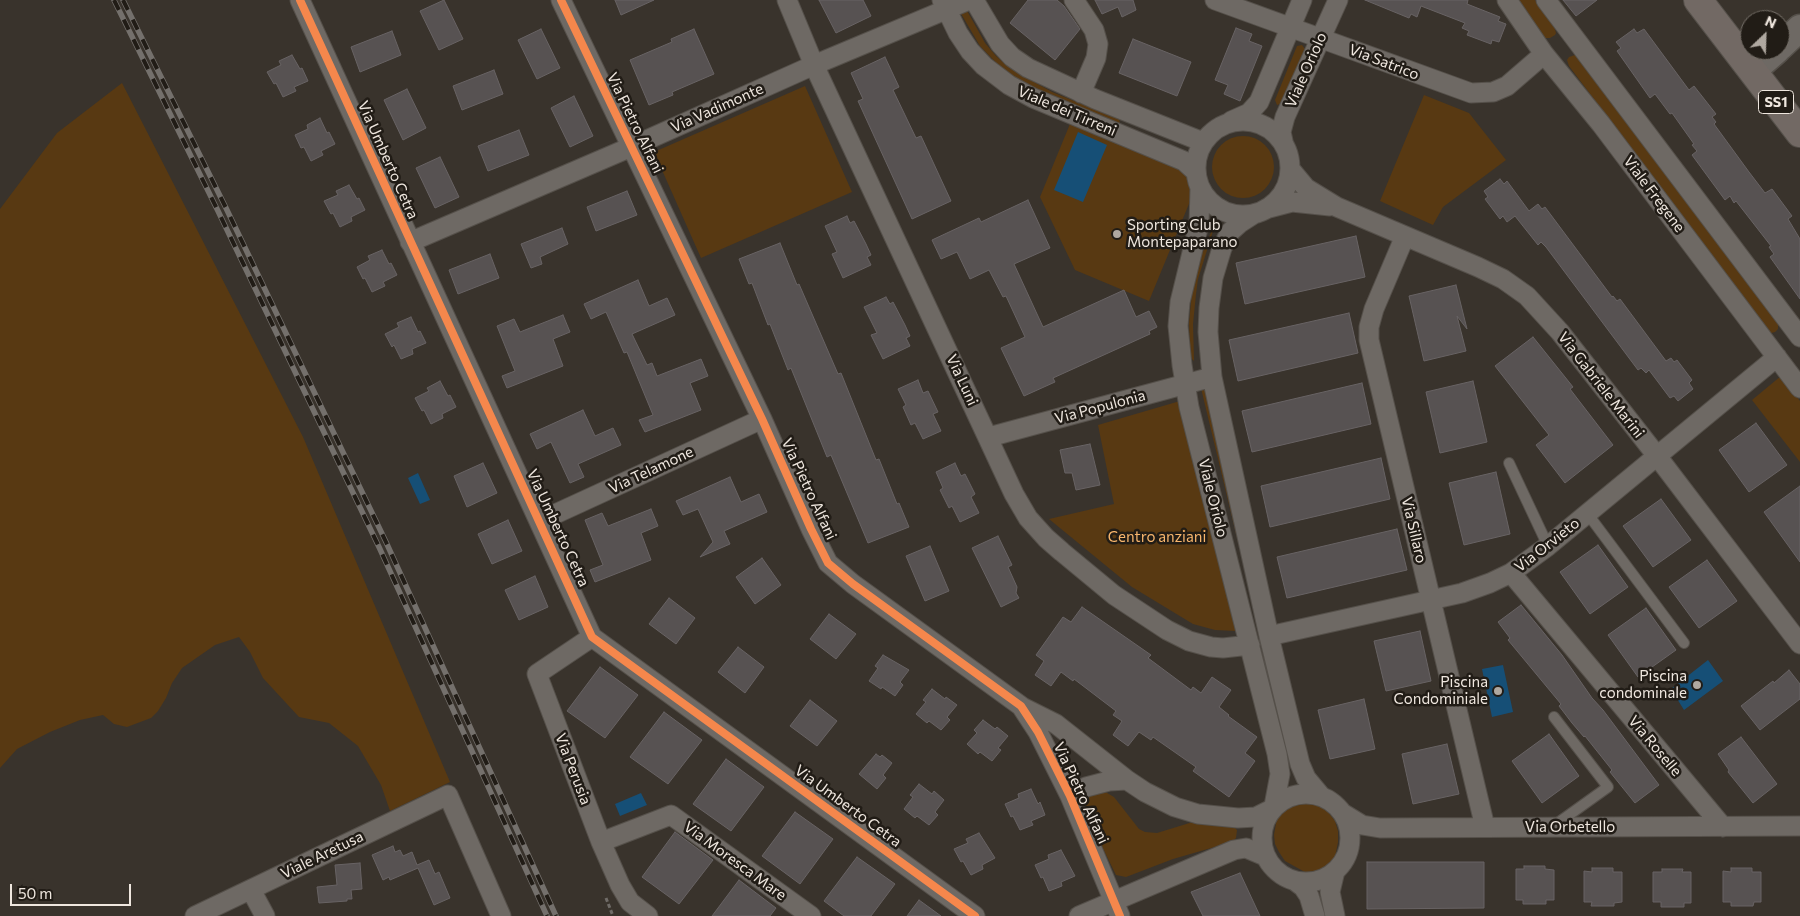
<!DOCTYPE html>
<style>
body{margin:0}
#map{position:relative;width:1800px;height:916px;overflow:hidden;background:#39332c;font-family:Commissioner,sans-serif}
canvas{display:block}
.north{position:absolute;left:1740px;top:10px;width:50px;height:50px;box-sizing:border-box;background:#211c16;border:1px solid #736d66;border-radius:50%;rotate:24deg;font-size:14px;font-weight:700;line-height:20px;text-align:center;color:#efe7df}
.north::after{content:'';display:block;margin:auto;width:18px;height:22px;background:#afa8a0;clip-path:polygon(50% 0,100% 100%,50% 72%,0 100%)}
.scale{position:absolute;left:10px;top:884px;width:121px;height:22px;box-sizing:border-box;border:2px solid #efe7df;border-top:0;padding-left:6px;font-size:15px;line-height:18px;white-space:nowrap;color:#efe7df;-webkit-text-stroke:4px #211c16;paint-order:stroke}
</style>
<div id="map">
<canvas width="1800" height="916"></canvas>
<div class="north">N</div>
<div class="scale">50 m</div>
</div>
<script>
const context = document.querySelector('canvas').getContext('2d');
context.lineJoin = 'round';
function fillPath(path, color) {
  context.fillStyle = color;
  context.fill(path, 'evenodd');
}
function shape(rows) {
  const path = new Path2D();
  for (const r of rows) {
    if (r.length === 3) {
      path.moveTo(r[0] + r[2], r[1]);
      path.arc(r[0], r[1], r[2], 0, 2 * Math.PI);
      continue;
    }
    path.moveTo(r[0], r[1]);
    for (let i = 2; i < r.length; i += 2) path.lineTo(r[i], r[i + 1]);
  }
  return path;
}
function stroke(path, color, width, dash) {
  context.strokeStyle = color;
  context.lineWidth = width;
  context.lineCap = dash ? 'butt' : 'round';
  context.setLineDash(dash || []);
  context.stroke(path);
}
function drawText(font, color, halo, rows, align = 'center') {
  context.font = font + ' Commissioner,sans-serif';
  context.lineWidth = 5;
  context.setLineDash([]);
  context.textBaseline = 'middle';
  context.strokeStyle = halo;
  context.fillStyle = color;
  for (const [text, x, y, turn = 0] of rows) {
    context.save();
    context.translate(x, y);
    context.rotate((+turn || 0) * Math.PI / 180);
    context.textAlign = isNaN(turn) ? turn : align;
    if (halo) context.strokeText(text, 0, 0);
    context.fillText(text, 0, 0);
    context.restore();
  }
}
const green = shape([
 [953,0,961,0,985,43,996,56,1011,69,1052,92,1119,119,1120,123,1117,124,1059,101,1007,74,980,46],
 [1518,0,1535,0,1554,26,1556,33,1555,35,1550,38,1545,38],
 [1302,45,1305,49,1283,103,1277,105,1275,100,1297,46],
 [1575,55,1578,57,1778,323,1778,329,1775,332,1771,333,1769,331,1569,66,1567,60,1569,57],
 [122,83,303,437,450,782,390,811,381,785,358,746,329,723,299,717,263,678,250,652,239,637,215,645,182,668,172,683,166,698,158,711,151,718,127,727,114,724,103,715,80,720,50,732,17,749,0,768,0,209,57,133],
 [805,86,852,192,701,258,654,152],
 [1424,95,1469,113,1506,160,1443,207,1433,225,1380,201],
 [1072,119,1183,165,1193,194,1149,301,1075,270,1040,197],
 [1243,167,31],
 [1212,230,1213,231,1198,279,1196,294,1193,324,1194,361,1191,358,1190,346,1189,323,1192,292,1202,254],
 [1781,376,1800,401,1800,462,1752,400],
 [1204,383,1255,613,1200,384],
 [1180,401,1236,631,1215,630,1193,624,1132,587,1049,519,1114,504,1098,425],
 [1102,790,1114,797,1139,829,1145,832,1157,833,1196,821,1231,824,1237,830,1236,838,1232,842,1173,859,1126,877,1116,875,1085,812,1083,804,1086,796],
 [1300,798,1312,800,1328,812,1335,821,1338,831,1338,842,1334,862,1327,874,1323,877,1312,876,1285,861,1279,852,1275,844,1274,835,1277,818,1289,803]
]);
const water = shape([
 [1078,132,1107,145,1083,202,1054,190],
 [418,473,430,500,420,504,408,478],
 [1708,660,1723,681,1684,710,1671,689],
 [1503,665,1513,712,1492,717,1482,669],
 [641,793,647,805,620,816,615,804]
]);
const building = shape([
 [444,0,463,39,439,50,420,11,444,0],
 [615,0,654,0,621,15,615,0],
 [819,0,863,0,871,16,836,33,819,0],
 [1028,0,1057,0,1064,6,1080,29,1055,60,1010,23,1028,0],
 [1095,0,1133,0,1136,10,1122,17,1118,7,1102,14,1095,0],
 [1365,0,1468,0,1467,4,1500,17,1498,21,1506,24,1499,42,1492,40,1491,44,1467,35,1469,31,1462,28,1465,23,1421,6,1417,17,1411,14,1409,18,1365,0],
 [1563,0,1597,0,1576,16,1563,0],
 [1236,28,1252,34,1249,41,1262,46,1240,101,1224,94,1228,85,1215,80,1236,28],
 [541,29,560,68,537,79,518,40,541,29],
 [694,29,714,74,672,92,673,95,649,105,630,60,672,42,671,39,694,29],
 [1634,29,1637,33,1644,29,1689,90,1694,86,1716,114,1712,117,1716,122,1714,124,1749,172,1765,193,1772,189,1792,216,1788,219,1800,239,1800,299,1770,257,1774,254,1769,247,1771,246,1736,201,1734,203,1730,196,1725,200,1692,155,1697,151,1692,145,1694,144,1672,113,1670,114,1655,94,1650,98,1617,51,1621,48,1616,42,1634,29],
 [392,31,401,55,360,72,351,47,392,31],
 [1133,39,1191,62,1177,96,1119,73,1133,39],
 [292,55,300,69,302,68,308,81,294,87,296,91,283,97,276,83,274,84,267,72,281,65,279,61,292,55],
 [885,57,899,87,893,90,916,138,921,136,951,201,912,219,858,101,863,99,851,73,885,57],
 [494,70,503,94,462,110,453,86,494,70],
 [407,89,426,128,403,140,384,100,407,89],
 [574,96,593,136,570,147,551,108,574,96],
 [320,118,327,133,329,132,335,144,321,151,323,155,311,161,304,147,301,148,295,135,308,129,307,125,320,118],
 [519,130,529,155,488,171,478,146,519,130],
 [440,157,459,197,435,208,416,168,440,157],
 [1500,179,1504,184,1507,181,1529,211,1538,204,1542,209,1545,207,1612,297,1613,296,1617,301,1620,299,1666,361,1671,358,1674,362,1677,360,1692,380,1689,383,1693,389,1678,401,1674,396,1670,398,1649,370,1646,373,1641,368,1638,370,1546,247,1541,242,1538,245,1515,216,1507,222,1503,216,1500,219,1485,199,1488,197,1484,191,1500,179],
 [349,185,357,199,359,198,365,210,351,217,352,221,340,227,333,213,331,214,324,201,338,195,336,191,349,185],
 [627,191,637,215,596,231,587,207,627,191],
 [1028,200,1050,248,1014,264,1043,327,1124,290,1136,317,1149,311,1157,327,1149,331,1150,334,1053,378,1055,382,1024,396,1001,348,1025,337,1006,296,1003,297,989,270,970,279,957,252,941,259,932,240,979,218,981,222,1028,200],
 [847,216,850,223,854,221,866,244,871,255,867,257,871,265,843,278,832,254,837,252,825,226,847,216],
 [562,228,568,244,540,257,542,264,531,268,521,244,562,228],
 [1356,236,1365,277,1245,304,1236,263,1356,236],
 [780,243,797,285,799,284,838,374,841,373,876,460,879,459,897,504,899,503,909,527,868,543,831,455,827,457,791,368,788,370,770,324,768,325,752,283,749,284,739,259,780,243],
 [382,250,389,264,391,263,397,275,383,282,385,286,372,292,365,278,363,279,357,267,370,260,368,256,382,250],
 [490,254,499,278,458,294,449,270,490,254],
 [638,280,649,306,667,298,675,315,632,334,647,365,652,363,657,376,701,359,708,376,690,383,701,410,645,432,639,420,653,415,627,352,624,353,606,312,591,319,584,304,638,280],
 [1456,285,1467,329,1457,316,1466,351,1424,361,1409,296,1456,285],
 [886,297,890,304,893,302,905,325,910,336,906,338,910,346,883,359,871,335,877,333,864,307,886,297],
 [1349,313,1358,353,1238,381,1229,340,1349,313],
 [563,315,570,332,553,339,563,366,507,388,502,376,515,371,497,326,514,319,520,332,563,315],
 [411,317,418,332,420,331,426,343,412,349,413,354,401,359,394,345,392,347,385,334,399,327,397,323,411,317],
 [1533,337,1573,387,1570,389,1613,445,1565,483,1536,445,1549,435,1495,366,1533,337],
 [918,380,923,393,928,391,938,412,933,414,941,431,923,439,915,423,911,425,903,407,906,405,898,389,918,380],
 [440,381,448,396,450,395,456,407,442,414,443,418,431,424,424,410,422,411,415,398,429,391,427,388,440,381],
 [1473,381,1487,442,1440,453,1426,392,1473,381],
 [1362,383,1371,424,1252,452,1242,411,1362,383],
 [583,410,595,436,613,428,621,445,578,464,584,477,570,483,551,442,537,449,530,434,583,410],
 [1756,423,1787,465,1749,492,1719,450,1756,423],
 [1090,444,1100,485,1076,490,1072,473,1065,473,1060,450,1090,444],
 [1381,458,1390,499,1270,527,1261,486,1381,458],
 [483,463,497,493,467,507,454,476,483,463],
 [955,463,961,476,965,474,975,494,971,497,979,513,960,522,952,506,949,508,940,490,943,488,936,472,955,463],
 [1496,472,1510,534,1464,545,1449,483,1496,472],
 [730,477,741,502,759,494,767,512,724,531,730,544,700,557,713,542,698,509,683,515,676,501,730,477],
 [1800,486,1800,562,1764,512,1800,486],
 [1661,499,1691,540,1653,567,1623,526,1661,499],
 [651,509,658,526,641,533,651,560,595,582,590,570,603,565,585,520,602,513,608,526,651,509],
 [508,520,522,551,492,564,478,534,508,520],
 [1397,529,1407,570,1287,598,1277,557,1397,529],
 [998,536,1012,565,1008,567,1017,587,1016,593,1019,598,1001,607,972,548,998,536],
 [1598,545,1628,587,1590,614,1560,572,1598,545],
 [930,546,949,591,925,601,906,556,930,546],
 [762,558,781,585,755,604,736,577,762,558],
 [1707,560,1737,601,1699,628,1669,587,1707,560],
 [535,576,548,607,519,620,505,590,535,576],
 [669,598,695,618,676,644,649,624,669,598],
 [1521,605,1562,655,1592,698,1603,710,1659,785,1635,803,1610,772,1612,770,1585,736,1584,737,1572,723,1559,706,1561,704,1508,640,1510,638,1498,622,1521,605],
 [1082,607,1151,655,1148,658,1191,690,1193,687,1201,693,1212,677,1231,690,1219,707,1229,715,1228,716,1257,737,1245,753,1255,761,1229,797,1193,771,1196,767,1153,737,1151,740,1139,732,1128,746,1113,735,1122,721,1113,715,1116,711,1074,679,1073,681,1061,672,1051,686,1035,675,1044,661,1036,655,1063,617,1071,622,1082,607],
 [1646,608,1676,650,1638,677,1608,635,1646,608],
 [829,614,856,634,836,659,810,639,829,614],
 [1420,631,1431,681,1386,691,1374,641,1420,631],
 [738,647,764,667,745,693,718,672,738,647],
 [883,655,909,670,900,682,903,685,895,696,882,687,881,689,869,681,878,668,875,666,883,655],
 [600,667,638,695,605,738,567,711,600,667],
 [1789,670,1800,684,1800,699,1760,730,1741,706,1773,681,1774,683,1789,670],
 [932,689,945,699,946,697,957,705,947,717,950,720,941,730,929,721,927,723,916,714,926,702,923,700,932,689],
 [1364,699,1375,749,1330,759,1318,710,1364,699],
 [810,700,837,721,817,746,790,726,810,700],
 [664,712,702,740,668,784,630,757,664,712],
 [983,720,995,729,997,727,1008,736,998,748,1001,750,992,761,980,752,978,754,967,744,977,733,974,730,983,720],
 [1549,734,1579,776,1542,803,1512,761,1549,734],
 [1741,737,1777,784,1753,803,1728,772,1729,770,1718,754,1741,737],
 [1447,744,1459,794,1413,804,1402,754,1447,744],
 [876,754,880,757,882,755,892,763,883,775,886,778,877,789,859,774,876,754],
 [726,759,764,787,731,831,693,804,726,759],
 [919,784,932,794,934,791,944,800,935,812,938,815,929,825,917,816,915,818,904,809,913,797,910,795,919,784],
 [1031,789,1038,804,1040,802,1045,815,1031,821,1033,825,1020,830,1013,816,1011,817,1005,804,1019,798,1018,794,1031,789],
 [795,812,833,839,800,884,762,856,795,812],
 [675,832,713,860,679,904,642,877,675,832],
 [979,833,995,858,982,865,983,869,971,875,963,861,961,862,954,849,968,843,966,839,979,833],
 [393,846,395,852,400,850,403,856,412,852,417,865,429,860,435,874,439,872,450,898,434,905,418,868,390,880,389,877,383,880,372,855,393,846],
 [1061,850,1075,876,1061,882,1062,886,1049,891,1043,877,1041,878,1035,865,1049,859,1048,855,1061,850],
 [857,857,895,884,871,916,844,916,824,901,857,857],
 [1367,862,1484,862,1484,908,1367,909,1367,862],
 [360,863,362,889,351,890,352,899,347,899,347,901,319,903,317,887,337,885,335,865,360,863],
 [1524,866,1545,866,1545,869,1554,870,1554,900,1546,900,1546,904,1523,904,1523,900,1516,900,1516,869,1524,869,1524,866],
 [1592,868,1613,868,1613,872,1622,872,1622,902,1614,903,1614,906,1591,906,1592,902,1584,902,1584,871,1592,872,1592,868],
 [1731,868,1752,868,1752,872,1761,872,1761,902,1754,902,1753,906,1731,906,1731,902,1723,902,1723,871,1731,872,1731,868],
 [1662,869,1683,869,1682,872,1691,872,1691,903,1684,903,1684,907,1661,907,1661,902,1653,902,1653,872,1662,872,1662,869],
 [1240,873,1260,916,1203,916,1191,892,1240,873],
 [739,880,776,908,770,916,712,916,739,880],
 [919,900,941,916,907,916,919,900]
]);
const path = shape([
 [606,898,613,916]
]);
const lane = shape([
 [1509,463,1548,546],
 [1587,513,1684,643],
 [1554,717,1608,787,1555,825]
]);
const street = shape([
 [300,0,592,637,975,916],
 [561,0,762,419,811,529,828,563,853,584,1021,706,1038,732,1070,796,1120,916],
 [787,0,814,65,1014,494,1028,518,1046,538,1062,552,1114,595,1167,630,1189,641,1211,647,1223,648,1250,645],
 [942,0,958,33,970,51,984,66,1009,85,1033,98,1184,161,1196,172],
 [974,0,1000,44,1012,57,1028,68,1095,99,1203,142],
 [1074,0,1094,30,1098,44,1096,58,1081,93],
 [1215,0,1471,93,1493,92,1507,86,1544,54],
 [1507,0,1544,54,1601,124,1800,388],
 [1546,0,1800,337],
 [1243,168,47],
 [1231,121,1249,113,1259,102,1302,0],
 [1283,141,1281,132,1285,117,1338,0],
 [1291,170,1306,188,1337,207,1478,267,1503,279,1527,296,1560,332,1657,456,1800,644],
 [1200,188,1199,224,1180,302,1178,326,1182,365,1189,407,1277,754,1280,774,1274,806],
 [1269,208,1292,202,1330,206],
 [1254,214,1240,223,1230,232,1222,248,1213,278,1209,308,1208,332,1212,377,1269,636,1300,764,1306,778,1321,796],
 [1405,236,1374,309,1369,327,1369,340,1485,827],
 [410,242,631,147,814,65,969,0],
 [989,437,1212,377],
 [540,521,762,419],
 [1511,573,1723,827],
 [1269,636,1462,593,1490,583,1511,573,1548,546,1777,357],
 [592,637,537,674,601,842,620,885,630,902,648,916],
 [1022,707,1056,724,1127,780,1145,792,1175,807,1198,814,1238,818,1256,817,1272,809],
 [1306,838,44],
 [1070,796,1086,787,1109,781,1127,780],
 [1344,814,1362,825,1380,828,1800,826],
 [601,842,671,815,811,916],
 [1295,881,1303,887,1309,896,1315,916],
 [251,890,265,916],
 [195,916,448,795,501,916],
 [1079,916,1234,850,1246,848,1265,856],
 [1335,916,1330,892,1335,871]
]);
const secondary = shape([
 [1780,47,1800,28],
 [1753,71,1777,50]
]);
const primary = shape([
 [1698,0,1800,133]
]);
const rail = shape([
 [114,0,218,211,379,547,547,916],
 [123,0,226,208,386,542,556,916]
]);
const cycleway = shape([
 [300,0,592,637,975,916],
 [561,0,762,419,811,529,828,563,853,584,1021,706,1038,732,1070,796,1120,916]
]);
const markers = [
 [1117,234,5,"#afa8a0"],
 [1697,685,5,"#afa8a0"],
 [1498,691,5,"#afa8a0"]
];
const shields = [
 [1776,102,35]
];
const shieldNames = [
 ["SS1",1776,102]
];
const streetNames = [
 ["Via Satrico",1384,62,21],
 ["Viale Oriolo",1306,70,-66],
 ["Via Vadimonte",717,108,-24],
 ["Viale dei Tirreni",1067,111,23],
 ["Via Pietro Alfani",635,123,64],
 ["Via Umberto Cetra",388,160,66],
 ["Viale Fregene",1654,194,53],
 ["Via Luni",962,380,65],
 ["Via Gabriele Marini",1601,385,52],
 ["Via Populonia",1100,407,-15],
 ["Via Telamone",651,470,-25],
 ["Via Pietro Alfani",809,489,65],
 ["Viale Oriolo",1213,498,76],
 ["Via Umberto Cetra",558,528,65],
 ["Via Sillaro",1414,530,77],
 ["Via Orvieto",1547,545,-38],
 ["Via Roselle",1655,746,50],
 ["Via Perusia",573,769,69],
 ["Via Pietro Alfani",1081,793,65],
 ["Via Umberto Cetra",848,806,36],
 ["Via Orbetello",1570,827],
 ["Viale Aretusa",322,855,-26],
 ["Via Moresca Mare",735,861,36]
];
const poiNames = [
 ["Sporting Club",1127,225,"left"],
 ["Montepaparano",1127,242,"left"],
 ["Piscina",1687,676],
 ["condominale",1687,693],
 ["Piscina",1488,682],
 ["Condominiale",1488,699]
];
const parkNames = [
 ["Centro anziani",1157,537]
];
fillPath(green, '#583912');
fillPath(water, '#164f76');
fillPath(building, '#575252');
stroke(building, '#686364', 1);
stroke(lane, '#55504a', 12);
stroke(street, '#55504a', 21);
stroke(secondary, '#55504a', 29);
stroke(primary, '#55504a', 30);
stroke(path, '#706c68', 3, [4, 2.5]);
stroke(lane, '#6e6964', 10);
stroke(street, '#6e6964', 19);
stroke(secondary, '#6e6964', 26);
stroke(primary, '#726964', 28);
stroke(rail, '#74706c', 5.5);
stroke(rail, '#211c16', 4, [11]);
stroke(cycleway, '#f5874c', 8);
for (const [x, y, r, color] of markers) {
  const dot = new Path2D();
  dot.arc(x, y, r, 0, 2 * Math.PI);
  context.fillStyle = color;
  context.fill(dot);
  stroke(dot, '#211c16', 2);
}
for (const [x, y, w] of shields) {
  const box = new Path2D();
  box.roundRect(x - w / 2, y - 11.5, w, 23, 4);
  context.fillStyle = '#211c16';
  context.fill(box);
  stroke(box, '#efe7df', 1);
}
drawText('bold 14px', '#efe7df', null, shieldNames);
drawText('15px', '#efe7df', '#211c16', streetNames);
drawText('15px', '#efe7df', '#211c16', poiNames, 'right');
drawText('15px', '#f8b66d', '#211c16', parkNames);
</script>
